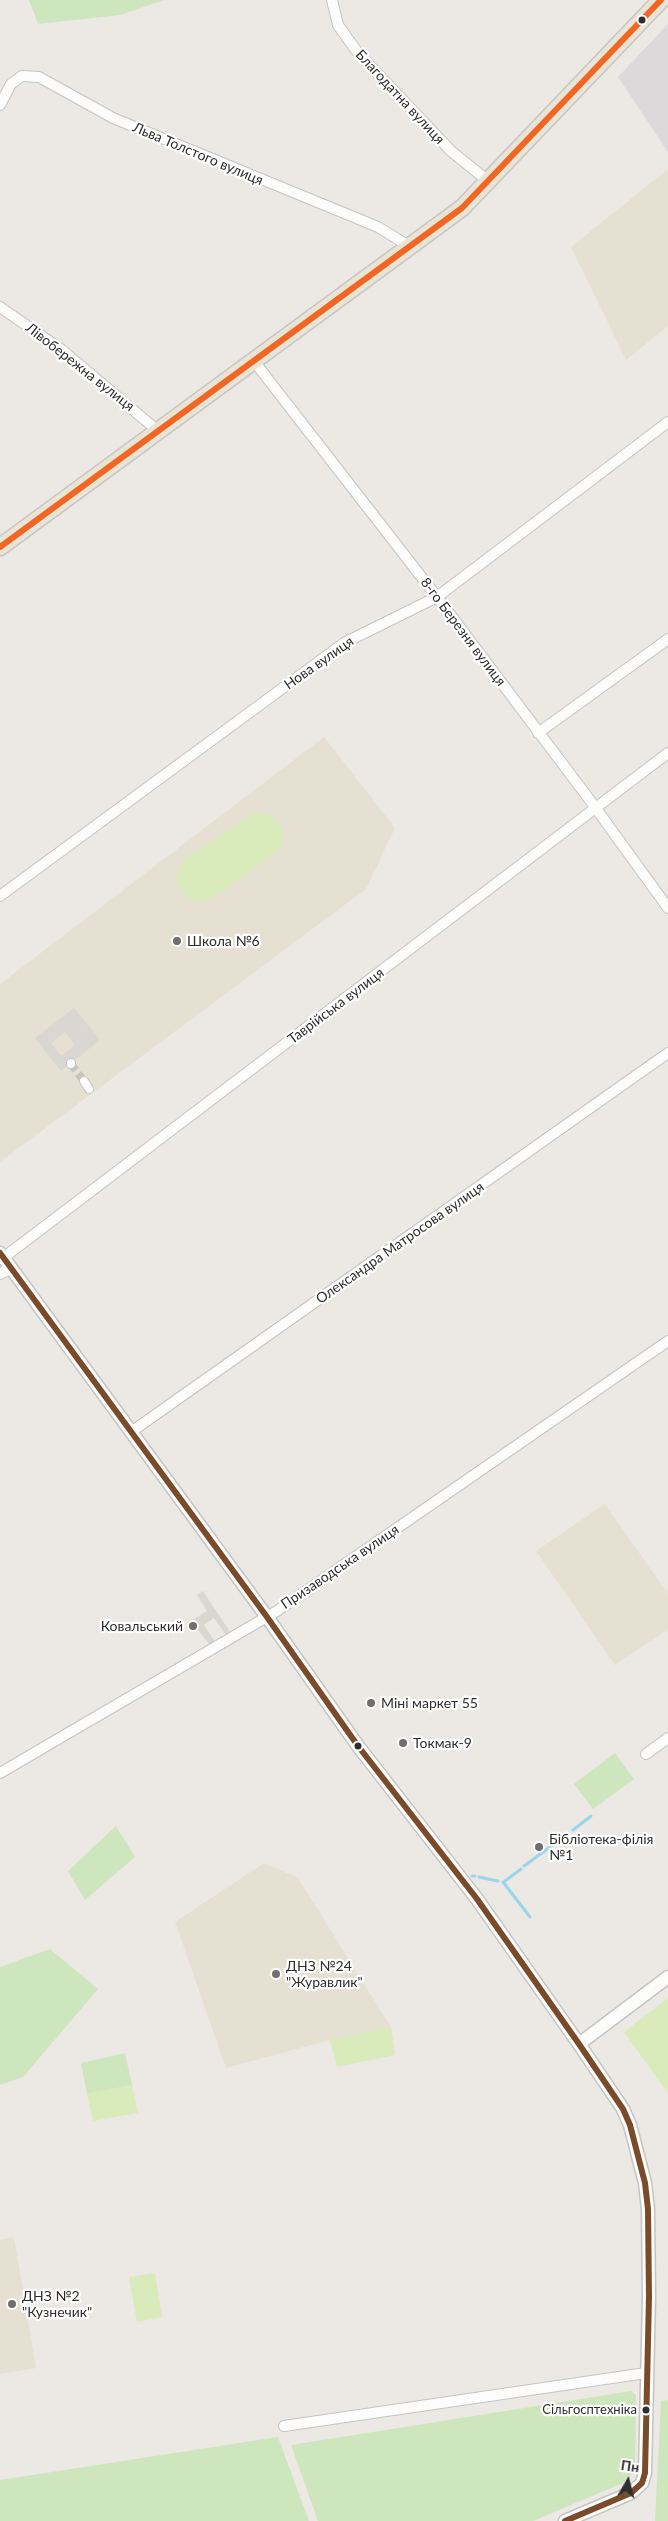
<!DOCTYPE html>
<meta charset="utf-8">
<style>
body{margin:0}
#map{position:relative;width:668px;height:2521px;overflow:hidden;background:#ece8e4;font-family:Lato,sans-serif}
canvas{display:block}
.north{position:absolute;left:603px;top:2456px;width:50px;height:50px;-webkit-text-stroke:4px #fff;paint-order:stroke;rotate:8deg;font-size:14px;font-weight:700;line-height:20px;text-align:center;color:#2e2e2e}
.north::after{content:'';display:block;margin:auto;width:18px;height:22px;background:#2e2e2e;clip-path:polygon(50% 0,100% 100%,50% 72%,0 100%)}
</style>
<div id="map">
<canvas width="668" height="2521"></canvas>
<div class="north">Пн</div>
</div>
<script>
const context = document.querySelector('canvas').getContext('2d');
context.lineJoin = 'round';
function fillPath(path, color) {
  context.fillStyle = color;
  context.fill(path, 'evenodd');
}
function shape(rows) {
  const path = new Path2D();
  for (const r of rows) {
    path.moveTo(r[0], r[1]);
    for (let i = 2; i < r.length; i += 2) path.lineTo(r[i], r[i + 1]);
  }
  return path;
}
function stroke(path, color, width, dash) {
  context.strokeStyle = color;
  context.lineWidth = width;
  context.lineCap = dash ? 'butt' : 'round';
  context.setLineDash(dash || []);
  context.stroke(path);
}
function drawText(font, color, halo, rows, align = 'center') {
  context.font = font + ' Lato,sans-serif';
  context.lineWidth = 4.5;
  context.setLineDash([]);
  context.textBaseline = 'middle';
  context.strokeStyle = halo;
  context.fillStyle = color;
  for (const [text, x, y, turn = 0] of rows) {
    context.save();
    context.translate(x, y);
    context.rotate((+turn || 0) * Math.PI / 180);
    context.textAlign = isNaN(turn) ? turn : align;
    if (halo) context.strokeText(text, 0, 0);
    context.fillText(text, 0, 0);
    context.restore();
  }
}
const industrial = shape([
 [668,24,668,152,618,77]
]);
const education = shape([
 [668,169,668,326,626,360,571,247],
 [324,737,395,828,366,889,0,1162,0,984],
 [605,1504,668,1594,668,1629,615,1665,536,1551],
 [264,1863,298,1878,391,2027,330,2040,226,2068,175,1922],
 [14,2237,36,2368,0,2374,0,2240]
]);
const green = shape([
 [29,0,164,0,120,15,38,24],
 [615,1753,634,1779,593,1809,574,1784],
 [116,1826,135,1857,85,1900,68,1871],
 [50,1949,98,1989,23,2077,0,2085,0,1967],
 [125,2053,132,2085,87,2094,81,2063],
 [631,2391,636,2395,635,2471,623,2483,533,2521,318,2521,291,2445],
 [668,2400,668,2521,655,2521,661,2401],
 [278,2437,309,2521,0,2521,0,2480]
]);
const pitch = shape([
 [254,813,264,813,273,816,279,823,284,837,283,844,277,852,213,898,203,901,193,900,184,895,178,886,176,876,183,860],
 [668,1998,668,2093,624,2032],
 [391,2027,395,2055,337,2067,330,2040],
 [132,2085,138,2113,93,2121,87,2094],
 [155,2273,162,2317,137,2322,129,2277]
]);
const plaza = shape([
 [74,1008,100,1040,61,1071,35,1038],
 [65,1032,75,1045,61,1056,51,1043],
 [203,1591,230,1632,226,1635,214,1618,204,1625,215,1642,210,1645,191,1621,207,1611,197,1595]
]);
const stream = shape([
 [573,1830,591,1816],
 [524,1866,569,1833],
 [472,1876,475,1876],
 [479,1877,498,1881],
 [505,1881,521,1869],
 [503,1882,530,1917]
]);
const pedestrianTunnel = shape([
 [71,1064,84,1081]
]);
const pedestrian = shape([
 [71,1063,71,1064],
 [84,1081,89,1089]
]);
const minor = shape([
 [332,0,338,25,358,53,451,151,488,181],
 [0,105,11,84,22,76,39,77,113,118,378,227,409,246],
 [0,307,62,350,158,431],
 [253,360,437,597,592,803,668,908],
 [538,733,668,639],
 [0,896,344,643,437,597,668,422],
 [3,1258,668,753],
 [0,1274,11,1268],
 [131,1432,668,1053],
 [646,1754,668,1738],
 [0,1773,277,1611,668,1341],
 [284,2426,646,2373]
]);
const tertiary = shape([
 [0,1253,267,1617,358,1746,477,1899,579,2044,623,2109,630,2125,645,2183,648,2209,649,2297,645,2473,642,2483,631,2493,565,2521],
 [579,2044,668,1977]
]);
const primary = shape([
 [0,547,462,208,661,0]
]);
const bus1 = shape([
 [0,1253,267,1617,358,1746,477,1899,579,2044,623,2109,630,2125,645,2183,648,2209,649,2297,645,2473,642,2483,631,2493,565,2521]
]);
const bus2 = shape([
 [0,547,462,208,661,0]
]);
const markers = [
 [642,20,4.5,"#2e2e2e"],
 [177,941,5,"#706f6e"],
 [193,1626,5,"#706f6e"],
 [371,1703,5,"#706f6e"],
 [403,1743,5,"#706f6e"],
 [358,1746,4.5,"#2e2e2e"],
 [539,1847,5,"#706f6e"],
 [276,1974,5,"#706f6e"],
 [12,2304,5,"#706f6e"],
 [646,2410,4.5,"#2e2e2e"]
];
const busNames = [
 ["Сільгосптехніка",637,2410]
];
const streetNames = [
 ["Благодатна вулиця",400,97,47],
 ["Льва Толстого вулиця",198,154,23],
 ["Лівобережна вулиця",80,367,38],
 ["8-го Березня вулиця",463,632,53],
 ["Нова вулиця",319,663,-35],
 ["Таврійська вулиця",336,1006,-37],
 ["Олександра Матросова вулиця",400,1243,-35],
 ["Призаводська вулиця",340,1567,-34]
];
const poiNames = [
 ["Школа №6",187,941],
 ["Ковальський",183,1626,"right"],
 ["Міні маркет 55",381,1703],
 ["Токмак-9",413,1743],
 ["Бібліотека-філія",549,1839],
 ["№1",549,1855],
 ["ДНЗ №24",286,1966],
 ["\"Журавлик\"",286,1982],
 ["ДНЗ №2",22,2296],
 ["\"Кузнечик\"",22,2312]
];
fillPath(industrial, '#dcd9db');
fillPath(education, '#e6e0d3');
fillPath(green, '#cee6be');
fillPath(pitch, '#d9eabb');
fillPath(plaza, '#dad6d2');
stroke(stream, '#99d6ec', 3);
stroke(pedestrianTunnel, '#c6c3c0', 8, [8, 4]);
stroke(pedestrian, '#c5c4c5', 10);
stroke(minor, '#c5c4c5', 12);
stroke(tertiary, '#c5c4c5', 15);
stroke(primary, '#c6c5c4', 19);
stroke(pedestrian, '#fcfcfb', 8);
stroke(minor, '#fcfcfb', 10);
stroke(tertiary, '#fcfcfb', 12);
stroke(primary, '#e8e4d6', 16);
stroke(bus1, '#7a4b2a', 6);
stroke(bus2, '#f26522', 6);
for (const [x, y, r, color] of markers) {
  const dot = new Path2D();
  dot.arc(x, y, r, 0, 2 * Math.PI);
  context.fillStyle = color;
  context.fill(dot);
  stroke(dot, '#fff', 2);
}
drawText('13px', '#2e2e2e', '#fff', busNames, 'right');
drawText('14px', '#2e2e2e', '#fff', streetNames);
drawText('14px', '#2e2e2e', '#fff', poiNames, 'left');
</script>
